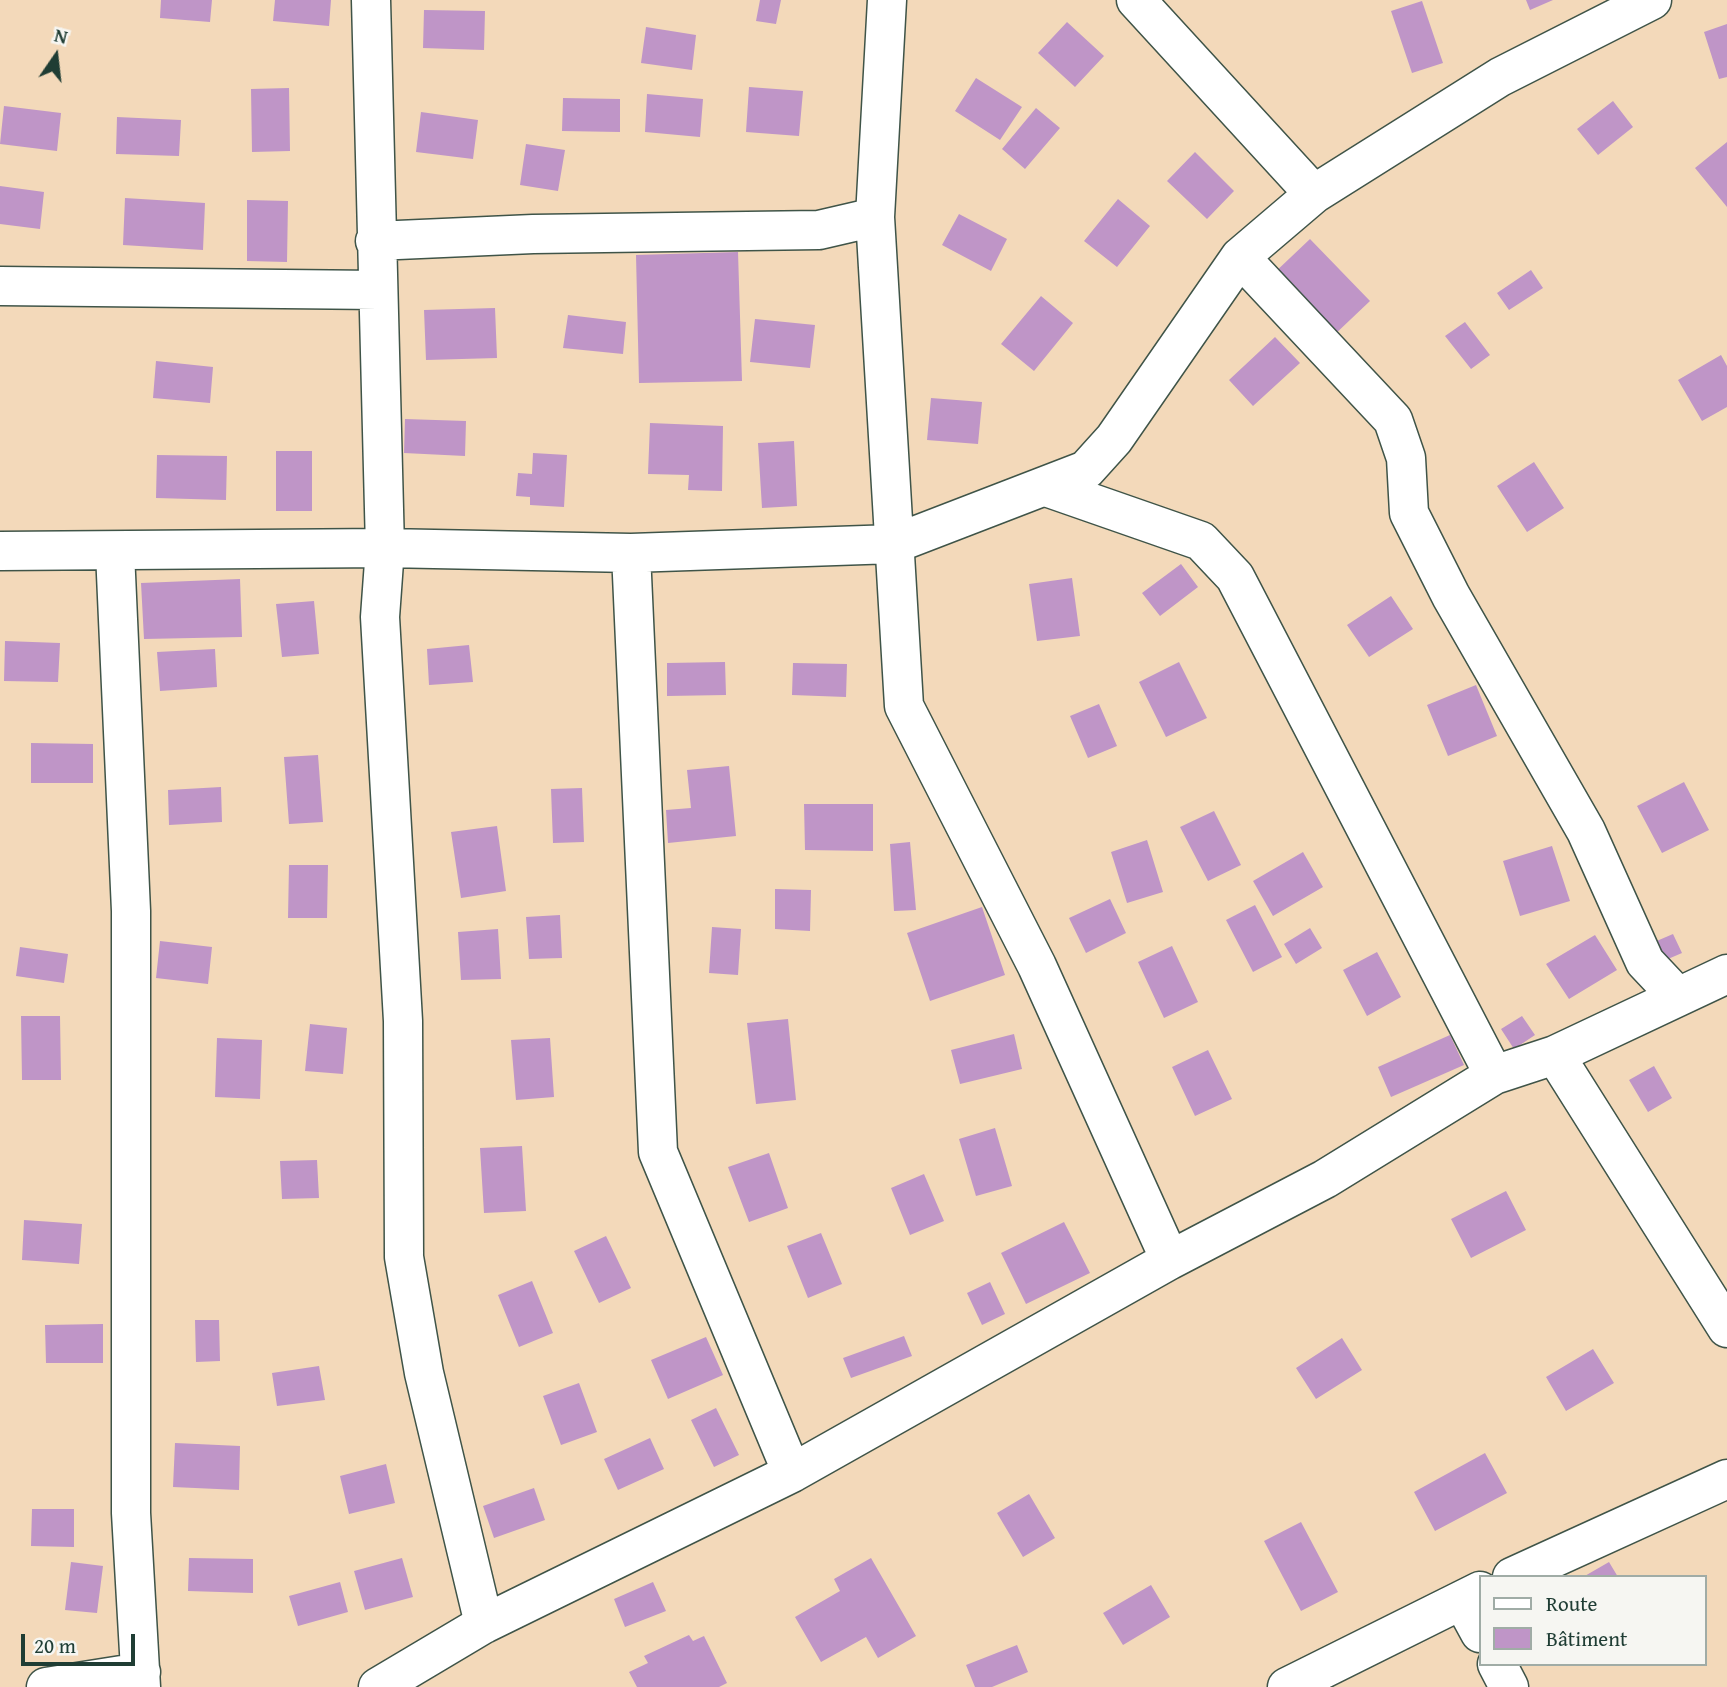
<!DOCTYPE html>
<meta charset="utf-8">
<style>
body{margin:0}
#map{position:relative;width:1727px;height:1687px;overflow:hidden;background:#f3d9ba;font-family:"Gentium Book Plus",serif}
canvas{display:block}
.legend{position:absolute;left:1479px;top:1575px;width:228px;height:91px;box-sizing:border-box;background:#f6f6f2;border:2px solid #a0aca6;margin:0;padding:9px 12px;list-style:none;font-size:21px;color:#1f3d34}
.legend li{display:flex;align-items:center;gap:14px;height:35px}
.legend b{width:35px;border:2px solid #a0aca6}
.north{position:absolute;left:21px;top:21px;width:70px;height:70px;-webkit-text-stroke:5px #f6f6f2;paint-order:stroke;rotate:14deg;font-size:19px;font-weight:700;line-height:28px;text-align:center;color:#1f3d34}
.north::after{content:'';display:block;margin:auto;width:24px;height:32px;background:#1f3d34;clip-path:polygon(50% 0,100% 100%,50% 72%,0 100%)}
.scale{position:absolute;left:21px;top:1634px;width:114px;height:32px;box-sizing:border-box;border:4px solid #1f3d34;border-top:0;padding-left:9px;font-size:21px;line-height:24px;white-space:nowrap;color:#1f3d34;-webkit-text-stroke:5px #f6f6f2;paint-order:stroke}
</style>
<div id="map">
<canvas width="1727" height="1687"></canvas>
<ul class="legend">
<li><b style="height:9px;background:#fff"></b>Route</li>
<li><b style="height:19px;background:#bf95c7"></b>Bâtiment</li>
</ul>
<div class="north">N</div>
<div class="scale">20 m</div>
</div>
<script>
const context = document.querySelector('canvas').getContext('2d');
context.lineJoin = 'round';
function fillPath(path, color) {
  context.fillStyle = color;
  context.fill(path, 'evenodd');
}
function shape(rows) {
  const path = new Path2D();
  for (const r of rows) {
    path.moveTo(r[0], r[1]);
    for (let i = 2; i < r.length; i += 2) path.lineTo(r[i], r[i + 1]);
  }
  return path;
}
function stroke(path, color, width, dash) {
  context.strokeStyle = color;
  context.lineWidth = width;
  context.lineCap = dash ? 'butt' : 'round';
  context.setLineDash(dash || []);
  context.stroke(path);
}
const building = shape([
 [161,0,212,0,210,22,160,18],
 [275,0,331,0,329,26,273,21],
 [760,0,781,0,776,24,756,21],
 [1526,0,1553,0,1530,10],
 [1422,1,1443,63,1412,73,1391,11],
 [424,10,485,11,484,50,423,48],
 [1067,22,1104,56,1075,87,1038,53],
 [1727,24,1727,77,1719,79,1704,32],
 [646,27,696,35,692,70,641,63],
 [976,78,1022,107,1000,140,955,111],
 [749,87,803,91,799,136,746,132],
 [289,88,290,151,252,152,251,89],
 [647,94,703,99,700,137,645,132],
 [563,98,620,99,620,132,562,131],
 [1613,101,1633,127,1598,155,1577,129],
 [4,106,61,113,57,151,0,144],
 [1036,108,1060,128,1025,169,1002,149],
 [421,112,478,120,473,159,416,152],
 [117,117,181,120,179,156,116,154],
 [1727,142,1727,207,1695,168],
 [526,144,565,150,558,191,520,185],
 [1195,152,1234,191,1207,219,1167,181],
 [0,186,44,192,40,229,0,224],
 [125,198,205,203,203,250,123,245],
 [1118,199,1150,226,1117,267,1084,241],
 [247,200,288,201,287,262,247,261],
 [959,214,1007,239,991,271,942,245],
 [1310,239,1370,301,1331,338,1271,276],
 [738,252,742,381,639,383,636,255],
 [1531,270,1543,288,1509,310,1497,293],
 [1041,296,1073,323,1034,371,1001,344],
 [495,308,497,358,426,360,424,310],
 [568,315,626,322,623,354,563,348],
 [755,319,815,325,810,368,750,362],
 [1465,322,1490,355,1471,369,1445,336],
 [1275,337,1300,363,1253,406,1229,380],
 [1721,355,1727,366,1727,407,1702,421,1678,380],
 [156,361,213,367,210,403,153,398],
 [931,398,982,402,978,444,927,440],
 [405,419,466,421,465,456,404,453],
 [650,423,723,426,722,491,688,490,689,475,648,474],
 [794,441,797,506,762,508,758,443],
 [276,451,312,451,312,511,276,511],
 [533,453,567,455,564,507,530,505,530,497,516,496,518,473,532,474],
 [157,455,227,456,226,500,156,498],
 [1534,462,1564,508,1527,532,1497,486],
 [1181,564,1198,587,1160,616,1142,593],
 [1072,578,1080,636,1037,641,1029,584],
 [240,579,242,637,144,639,141,583],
 [1391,596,1413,629,1369,657,1347,625],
 [314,601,319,654,282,657,276,604],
 [5,641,60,643,58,682,4,681],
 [469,645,473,682,429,685,427,649],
 [215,649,217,687,160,691,157,652],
 [725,662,726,695,667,696,667,663],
 [1179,662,1207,718,1166,737,1139,682],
 [793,663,847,664,846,697,792,695],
 [1476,685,1497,736,1448,756,1427,705],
 [1099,704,1117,746,1088,758,1070,716],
 [31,743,93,744,93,783,31,783],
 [318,755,323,822,289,824,284,757],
 [729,766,736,836,668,843,666,810,691,808,687,770],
 [1684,782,1709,830,1662,853,1637,806],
 [221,787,222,822,169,825,168,790],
 [582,788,584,842,553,843,551,789],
 [804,804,873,804,873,851,805,850],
 [1214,811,1241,865,1208,881,1180,827],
 [497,826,506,891,461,898,451,832],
 [1147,840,1163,892,1127,903,1111,852],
 [910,842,916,910,894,911,890,844],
 [1552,846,1570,901,1520,916,1503,861],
 [1303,852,1323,887,1273,916,1253,881],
 [289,865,328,865,327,918,288,918],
 [775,889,811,890,810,931,775,929],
 [1110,899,1126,933,1086,953,1069,918],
 [1255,905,1282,957,1253,972,1226,920],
 [982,907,1005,975,930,1001,907,933],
 [560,915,562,958,529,959,526,917],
 [712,927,741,929,738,975,709,973],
 [1310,928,1322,948,1296,964,1284,944],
 [498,929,501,979,461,980,458,932],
 [1673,934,1682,953,1654,965,1645,946],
 [1595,935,1617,970,1569,999,1546,964],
 [160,941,212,947,208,984,156,978],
 [1172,946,1198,1002,1164,1018,1138,962],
 [20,947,68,954,64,983,16,976],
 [1377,952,1401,997,1367,1016,1343,970],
 [21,1016,60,1016,61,1080,22,1080],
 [1522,1016,1535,1035,1514,1049,1501,1029],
 [788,1019,796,1100,756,1104,747,1023],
 [310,1024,347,1028,343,1074,305,1071],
 [1014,1034,1022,1069,960,1084,951,1050],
 [1450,1035,1464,1065,1391,1097,1378,1067],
 [217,1038,262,1040,260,1099,215,1097],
 [550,1038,554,1097,516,1100,511,1040],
 [1208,1050,1232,1099,1195,1116,1172,1067],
 [1654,1066,1672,1098,1648,1112,1629,1080],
 [995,1128,1012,1186,976,1196,959,1139],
 [522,1146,526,1211,484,1213,480,1148],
 [769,1153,788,1208,749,1222,728,1167],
 [317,1160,319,1198,282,1199,280,1161],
 [924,1174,944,1221,910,1235,891,1188],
 [1506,1191,1526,1230,1471,1258,1451,1219],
 [24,1220,82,1224,79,1264,22,1260],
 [1064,1222,1090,1273,1026,1304,1001,1253],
 [821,1233,842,1284,808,1298,787,1246],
 [606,1236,631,1288,599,1303,574,1251],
 [532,1281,553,1333,519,1347,498,1295],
 [990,1282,1005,1314,982,1325,967,1293],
 [195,1320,219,1320,220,1361,196,1362],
 [103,1324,103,1363,46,1363,45,1325],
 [904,1336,912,1356,851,1378,843,1358],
 [706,1337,723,1375,668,1399,651,1360],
 [1342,1338,1362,1370,1316,1399,1296,1368],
 [1593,1349,1614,1383,1566,1411,1546,1377],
 [319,1366,325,1400,277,1406,272,1373],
 [579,1383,597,1432,561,1445,543,1396],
 [716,1408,739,1455,714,1467,691,1420],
 [650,1438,664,1469,618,1490,604,1459],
 [175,1443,240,1446,239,1490,173,1487],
 [1485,1453,1507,1493,1435,1531,1414,1492],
 [386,1464,395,1503,349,1514,340,1476],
 [534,1488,545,1520,494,1538,483,1506],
 [1029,1494,1055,1538,1023,1557,997,1513],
 [32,1509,74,1509,74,1547,31,1546],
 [1301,1522,1338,1592,1301,1611,1264,1541],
 [189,1558,253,1559,253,1593,188,1591],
 [402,1558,413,1597,365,1610,354,1571],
 [871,1558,916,1636,878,1658,866,1637,821,1662,795,1617,840,1591,834,1579],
 [71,1562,103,1566,97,1613,65,1610],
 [1609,1562,1618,1577,1583,1577],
 [340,1582,348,1612,298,1626,289,1596],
 [653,1582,666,1611,625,1627,614,1599],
 [1151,1585,1170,1617,1123,1645,1103,1613],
 [689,1635,693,1641,704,1636,727,1683,719,1687,637,1687,629,1672,648,1663,644,1656],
 [1017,1645,1028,1672,992,1687,975,1687,966,1665]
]);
const minor = shape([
 [371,0,385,548,380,617,403,1021,404,1257,424,1373,484,1624],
 [887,0,875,217,904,706,1037,966,1170,1260],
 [1136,0,1314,194],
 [375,241,533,234,819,230,875,217],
 [1240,257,1393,420,1406,458,1409,513,1451,596,1586,831,1645,962,1678,997],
 [0,286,378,290],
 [1046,487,1201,541,1235,577,1494,1075],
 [0,551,385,548,631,553,894,544,1086,470,1114,439,1240,257,1314,194,1500,77,1652,0],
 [115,552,131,911,131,1513,141,1687],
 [631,553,658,1152,792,1473],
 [1555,1055,1727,1328],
 [1512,1577,1727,1479],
 [1462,1600,1480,1633],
 [1497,1664,1509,1687],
 [46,1687,141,1672],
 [378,1687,484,1624,792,1473,1170,1260,1325,1179,1494,1075,1555,1055,1727,974],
 [1287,1687,1480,1591]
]);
fillPath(building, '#bf95c7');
stroke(minor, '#3f5448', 41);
stroke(minor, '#fff', 38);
</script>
